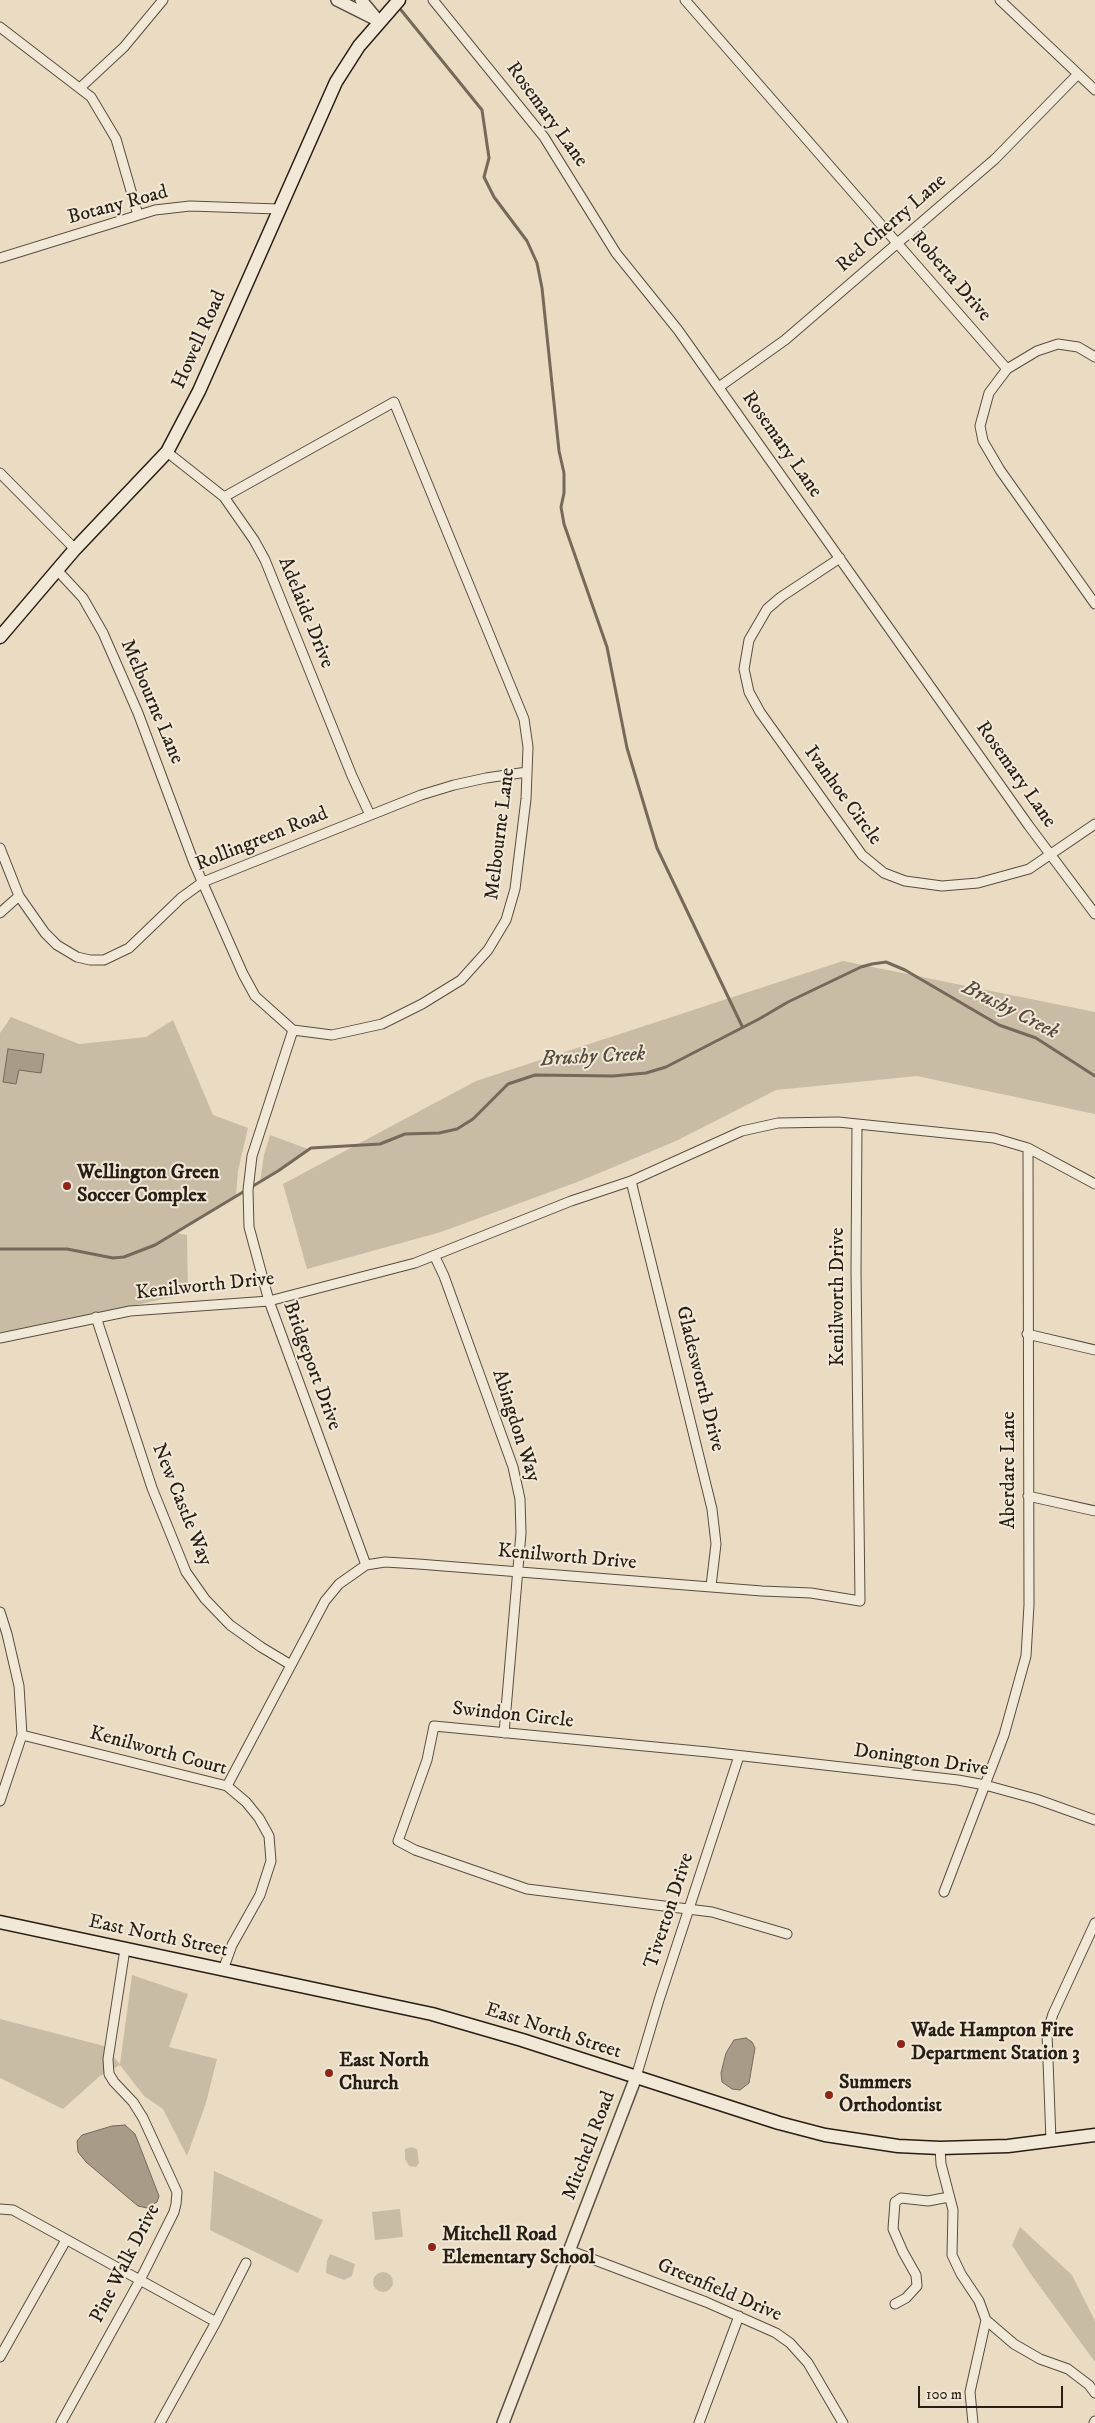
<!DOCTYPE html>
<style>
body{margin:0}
#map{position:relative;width:1095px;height:2423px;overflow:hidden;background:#eadcc3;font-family:"IM FELL DW Pica",serif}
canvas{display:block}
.scale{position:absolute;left:918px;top:2386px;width:145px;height:22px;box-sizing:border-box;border:2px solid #281e14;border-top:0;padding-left:6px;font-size:15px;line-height:18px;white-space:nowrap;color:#281e14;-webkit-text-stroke:4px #f1e8d8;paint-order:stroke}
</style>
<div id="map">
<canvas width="1095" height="2423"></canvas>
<div class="scale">100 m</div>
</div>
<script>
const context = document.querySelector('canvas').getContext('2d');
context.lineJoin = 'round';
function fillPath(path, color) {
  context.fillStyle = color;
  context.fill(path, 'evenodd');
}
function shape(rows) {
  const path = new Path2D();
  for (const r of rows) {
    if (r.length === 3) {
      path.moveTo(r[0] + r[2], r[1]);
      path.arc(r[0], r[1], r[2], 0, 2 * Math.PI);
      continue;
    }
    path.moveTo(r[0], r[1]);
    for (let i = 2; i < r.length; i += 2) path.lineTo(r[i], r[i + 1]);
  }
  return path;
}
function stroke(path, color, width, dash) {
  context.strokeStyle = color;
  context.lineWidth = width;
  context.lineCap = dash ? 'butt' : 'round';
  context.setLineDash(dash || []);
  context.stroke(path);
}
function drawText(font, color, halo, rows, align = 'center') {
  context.font = font + ' "IM FELL DW Pica",serif';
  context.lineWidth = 4;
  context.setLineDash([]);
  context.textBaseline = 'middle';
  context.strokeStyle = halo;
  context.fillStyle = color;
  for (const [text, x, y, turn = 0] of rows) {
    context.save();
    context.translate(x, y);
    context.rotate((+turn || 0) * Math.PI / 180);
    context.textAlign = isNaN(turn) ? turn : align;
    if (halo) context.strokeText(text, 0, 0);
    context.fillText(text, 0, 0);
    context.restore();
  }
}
const green = shape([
 [843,961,1095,1012,1095,1114,917,1076,776,1090,676,1141,580,1181,441,1232,307,1269,283,1184,476,1081],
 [11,1017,79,1044,146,1037,173,1020,213,1115,248,1128,238,1171,236,1195,176,1233,187,1235,188,1293,0,1337,0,1033],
 [270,1135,308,1149,260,1182,264,1155],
 [132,1975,188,1994,169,2047,217,2059,206,2103,187,2156,163,2109,144,2096,120,2065,100,2076,63,2109,0,2078,0,2019,104,2046,120,2064],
 [411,2147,417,2149,419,2163,416,2167,409,2166,405,2159,405,2149],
 [214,2171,323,2220,298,2273,210,2230],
 [400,2209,403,2237,375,2240,372,2212],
 [1020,2227,1072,2275,1095,2321,1095,2362,1030,2273,1012,2245],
 [330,2254,355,2264,352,2276,344,2280,326,2273,327,2261],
 [383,2282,10]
]);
const water = shape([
 [8,1049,44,1054,41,1073,19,1070,16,1084,3,1082,8,1049],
 [746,2038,752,2042,755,2048,749,2083,740,2090,732,2089,722,2082,721,2073,726,2053,734,2040,746,2038],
 [125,2125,135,2134,159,2196,157,2202,147,2208,138,2206,86,2162,78,2152,77,2141,82,2135,112,2126,125,2125]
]);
const stream = shape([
 [401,10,482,110,489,158,484,177,494,197,527,241,537,263,542,288,559,451,564,473,564,493,561,507,564,524,607,647,627,748,657,848,742,1026],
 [0,1249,67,1249,113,1258,124,1257,155,1245,278,1171,311,1148,380,1144,405,1134,439,1133,457,1129,473,1119,508,1084,535,1075,613,1076,646,1073,666,1067,759,1019,788,1002,861,967,872,964,886,962,905,970,999,1025,1036,1038,1095,1076]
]);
const minor = shape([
 [433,0,544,137,616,253,678,330,1029,826,1095,914],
 [685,0,1007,369],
 [1000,0,1095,90],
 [0,27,91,97,116,139,138,215],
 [81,87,124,47,163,0],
 [0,258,155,210,190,206,278,209],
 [1095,357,1078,347,1058,344,1037,351,1007,369,989,393,980,426,983,441,1000,470,1095,604],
 [719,387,785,340,995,159,1078,74],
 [167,452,224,497,254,540,265,560,352,776,370,815],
 [0,473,75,549],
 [840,558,781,597,767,609,749,640,744,669,749,692,760,712,862,855,884,873,905,881,942,886,978,883,1029,869,1095,824],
 [57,570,83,598,103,633,138,713,194,863,243,974,255,996,293,1030,332,1035,382,1024,422,1004,461,980,488,950,506,920,515,889,526,799,528,747,524,719,394,402,224,497],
 [0,848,19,896,45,933,57,945,77,957,90,960,104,960,129,948,181,898,203,882,421,795,454,785,486,778,527,772],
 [0,913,19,896],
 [293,1030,252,1156,248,1190,249,1227,269,1301,366,1565],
 [631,1181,712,1509,716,1544,711,1586],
 [435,1257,444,1276,513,1467,520,1499,521,1533,504,1733],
 [96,1317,152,1488,186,1572,205,1599,230,1625,261,1647,291,1665],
 [1027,1334,1095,1350],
 [0,1338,130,1311,269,1301,415,1263,571,1201,631,1181,742,1131,778,1123,838,1122,994,1138,1028,1148,1095,1184],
 [1028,1496,1095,1511],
 [0,1612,7,1634,19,1686,22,1735,0,1801],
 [22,1735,227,1786,246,1802,259,1818,269,1836,271,1861,260,1895,232,1945,223,1970],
 [227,1786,325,1601,339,1584,366,1565,385,1562,418,1564,762,1591,811,1593,860,1601,856,1271,857,1124],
 [944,1892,1004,1735,1026,1656,1029,1605,1028,1148],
 [787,1934,712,1912,527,1889,415,1850,398,1841,427,1760,434,1726,708,1752,958,1780,985,1785,1036,1799,1095,1820],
 [636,2077,659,2000,739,1756],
 [1051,2141,1047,2033,1053,2014,1095,1923],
 [940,2148,941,2164,953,2210,952,2255,961,2274,979,2301,986,2320,1014,2344,1040,2359,1068,2369,1089,2385,1095,2393],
 [0,2209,13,2210,216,2322],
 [571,2251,706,2302,776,2333,790,2343,808,2363,843,2423],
 [895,2304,906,2298,917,2286,916,2275,903,2252,893,2229,895,2202,901,2198,928,2201,949,2197],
 [0,2357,66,2240],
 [61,2423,139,2282,174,2212,176,2204,177,2192,143,2118,133,2102,114,2082,109,2074,108,2059,125,1949],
 [160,2423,216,2322,246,2263],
 [699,2423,739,2316],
 [973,2423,970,2392,986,2320],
 [1094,2423,1095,2421]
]);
const tertiary = shape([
 [337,0,379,21],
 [361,0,376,18],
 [503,2423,636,2077]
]);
const secondary = shape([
 [0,637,75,549,167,452,199,391,336,82,359,46,399,0],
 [0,1922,432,2014,522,2040,779,2123,825,2135,898,2146,940,2148,1008,2146,1095,2135]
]);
const markers = [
 [67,1186,5,"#8f2418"],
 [901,2044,5,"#8f2418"],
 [329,2073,5,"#8f2418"],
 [829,2095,5,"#8f2418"],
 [432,2247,5,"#8f2418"]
];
const streetNames = [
 ["Rosemary Lane",546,115,54],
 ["Botany Road",118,206,-15],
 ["Red Cherry Lane",892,224,-41],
 ["Roberta Drive",950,277,49],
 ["Howell Road",200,340,-66],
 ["Rosemary Lane",781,445,55],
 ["Adelaide Drive",305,613,68],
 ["Melbourne Lane",151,702,67],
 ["Rosemary Lane",1015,775,55],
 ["Ivanhoe Circle",842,796,54],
 ["Melbourne Lane",501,834,-83],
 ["Rollingreen Road",262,840,-22],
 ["Kenilworth Drive",205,1287,-6],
 ["Kenilworth Drive",839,1297,-90],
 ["Bridgeport Drive",311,1366,70],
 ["Gladesworth Drive",699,1379,76],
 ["Abingdon Way",515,1426,72],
 ["Aberdare Lane",1010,1470,-90],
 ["New Castle Way",181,1505,68],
 ["Kenilworth Drive",567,1558,5],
 ["Swindon Circle",513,1716,6],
 ["Kenilworth Court",158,1752,15],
 ["Donington Drive",921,1761,8],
 ["Tiverton Drive",670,1911,-72],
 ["East North Street",158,1937,12],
 ["East North Street",553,2032,18],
 ["Mitchell Road",590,2146,-69],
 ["Pine Walk Drive",126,2264,-63],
 ["Greenfield Drive",719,2291,23]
];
const poiNames = [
 ["Wellington Green",77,1174],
 ["Soccer Complex",77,1197],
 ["Wade Hampton Fire",911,2032],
 ["Department Station 3",911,2055],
 ["East North",339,2062],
 ["Church",339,2085],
 ["Summers",839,2084],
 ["Orthodontist",839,2107],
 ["Mitchell Road",442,2236],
 ["Elementary School",442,2259]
];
const waterNames = [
 ["Brushy Creek",1010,1011,27],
 ["Brushy Creek",593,1058,-3]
];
fillPath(green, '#c9bca5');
fillPath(water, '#a89b88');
stroke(water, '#75695a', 1);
stroke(stream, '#75695a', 3);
stroke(minor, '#584e40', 11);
stroke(tertiary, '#584e40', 14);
stroke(secondary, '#281e14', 15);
stroke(minor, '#f1e8d8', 9);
stroke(tertiary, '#f1e8d8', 11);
stroke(secondary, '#f1e8d8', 12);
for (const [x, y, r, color] of markers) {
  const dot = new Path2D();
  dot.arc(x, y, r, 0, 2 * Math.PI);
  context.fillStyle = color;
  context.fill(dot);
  stroke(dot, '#f1e8d8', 2);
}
drawText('20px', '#281e14', '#f1e8d8', streetNames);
drawText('bold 20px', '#281e14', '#f1e8d8', poiNames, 'left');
drawText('italic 21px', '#554a3d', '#f1e8d8', waterNames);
</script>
